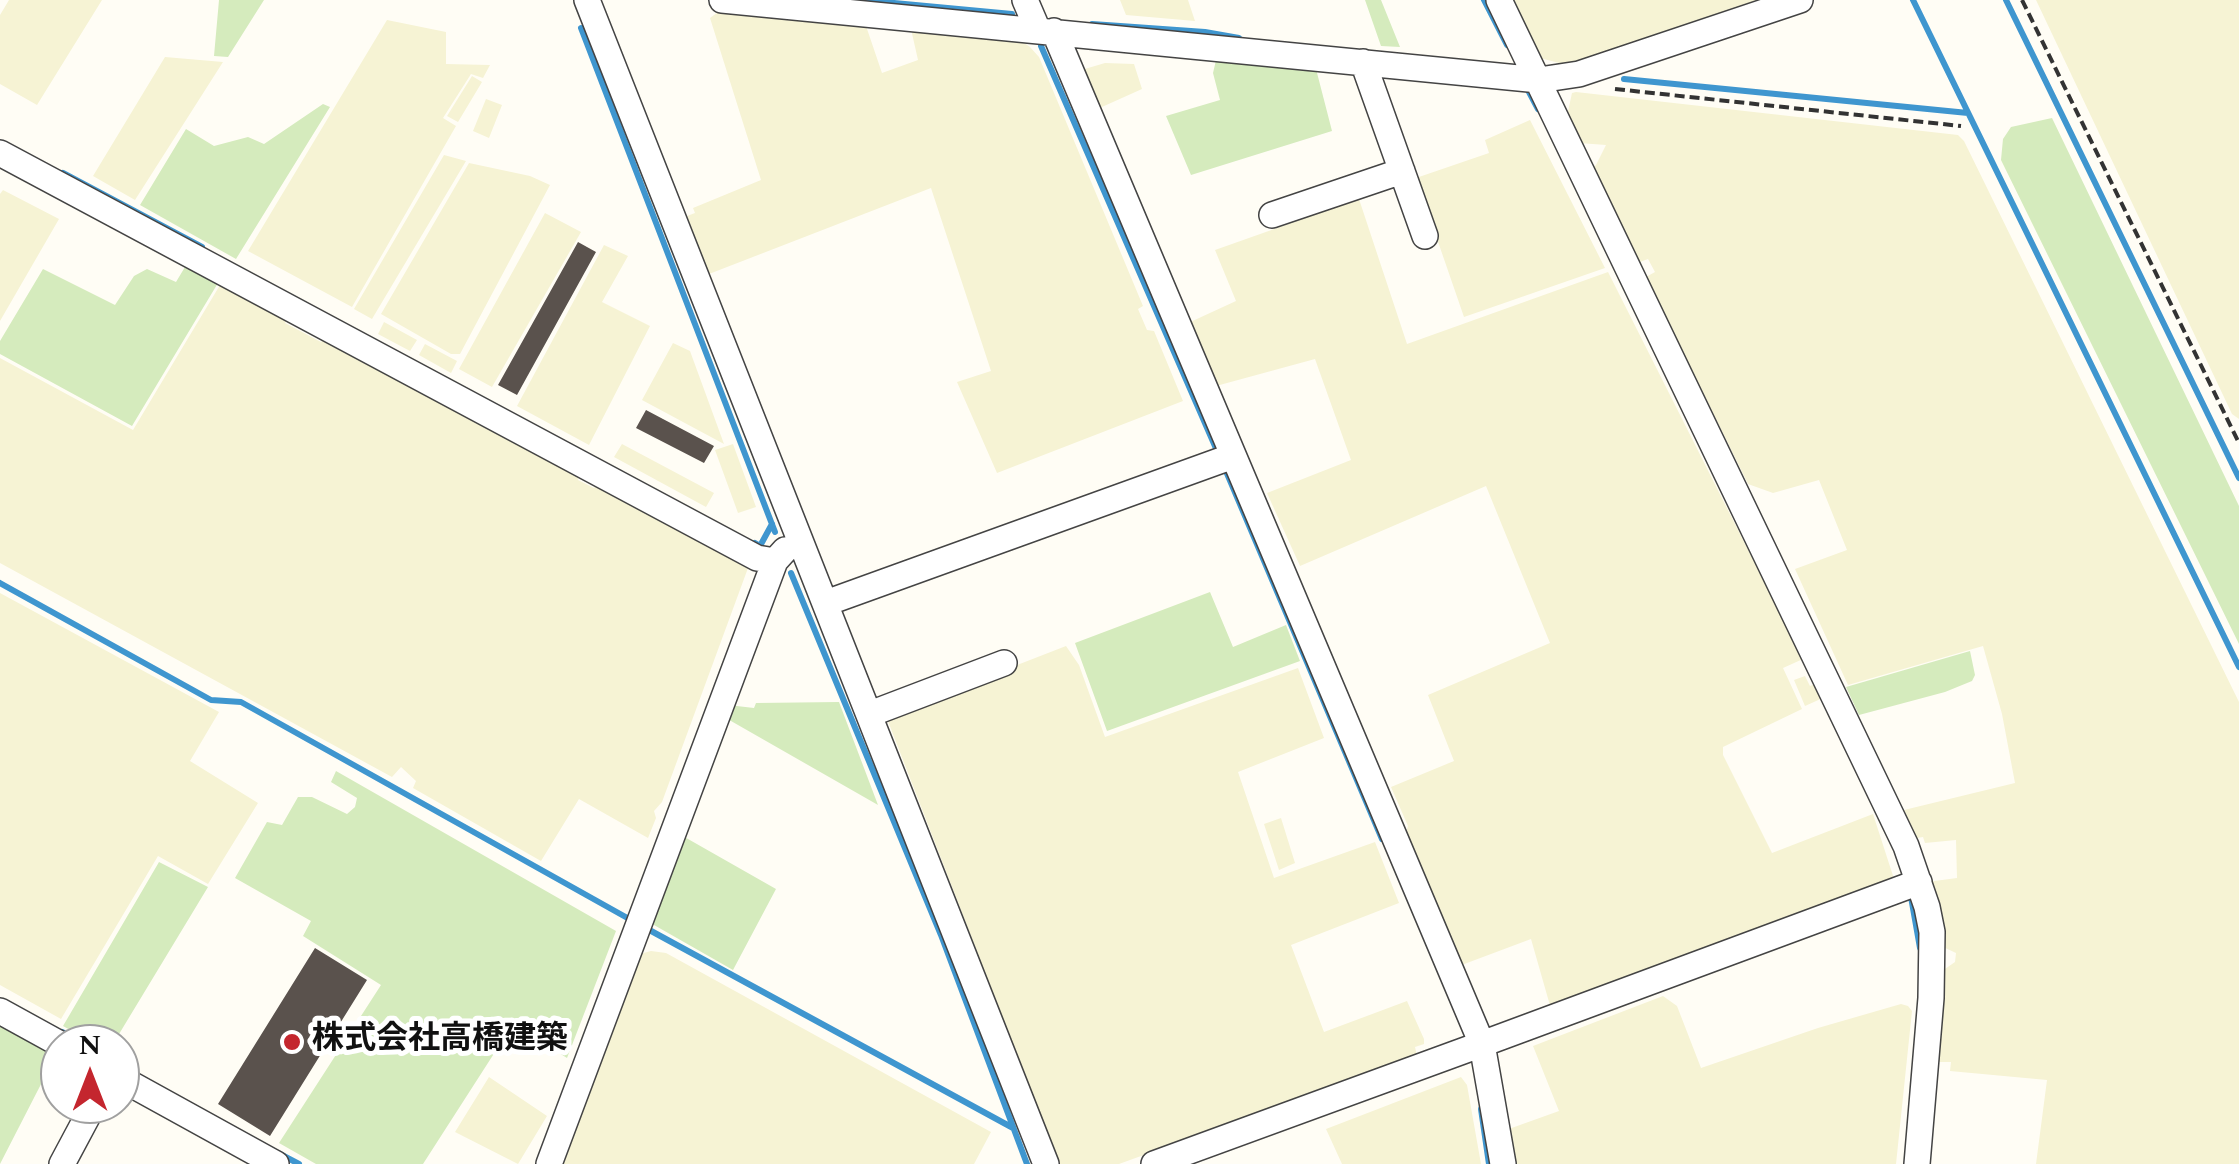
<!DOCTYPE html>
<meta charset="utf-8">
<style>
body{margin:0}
#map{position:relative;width:2239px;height:1164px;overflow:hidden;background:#fffdf5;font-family:Spectral,serif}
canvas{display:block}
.north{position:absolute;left:40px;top:1024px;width:100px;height:100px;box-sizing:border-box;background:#fff;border:2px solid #a0a0a0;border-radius:50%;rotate:0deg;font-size:28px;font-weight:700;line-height:40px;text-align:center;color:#111}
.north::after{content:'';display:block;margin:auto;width:35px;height:45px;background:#c4262e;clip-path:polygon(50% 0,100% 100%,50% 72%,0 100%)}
</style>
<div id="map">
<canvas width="2239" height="1164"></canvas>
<div class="north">N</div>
</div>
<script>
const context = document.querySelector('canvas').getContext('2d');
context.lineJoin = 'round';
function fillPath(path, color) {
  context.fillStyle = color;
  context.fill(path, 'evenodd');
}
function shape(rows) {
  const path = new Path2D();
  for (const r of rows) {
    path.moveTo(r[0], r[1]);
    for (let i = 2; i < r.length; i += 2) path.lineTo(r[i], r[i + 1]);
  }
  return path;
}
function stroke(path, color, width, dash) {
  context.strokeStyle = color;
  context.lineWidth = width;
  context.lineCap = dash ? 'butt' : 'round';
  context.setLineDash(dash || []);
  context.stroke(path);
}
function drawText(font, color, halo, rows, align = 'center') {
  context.font = font + ' Spectral,"Noto Sans JP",serif';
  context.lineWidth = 10;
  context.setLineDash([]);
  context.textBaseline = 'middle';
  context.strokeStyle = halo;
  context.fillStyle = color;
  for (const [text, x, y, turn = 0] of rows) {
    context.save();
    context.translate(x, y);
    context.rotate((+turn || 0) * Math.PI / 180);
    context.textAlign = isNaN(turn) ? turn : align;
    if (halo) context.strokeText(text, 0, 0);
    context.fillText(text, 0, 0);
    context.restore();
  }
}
const farmland = shape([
 [9,0,102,0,37,105,0,84,0,15],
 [1120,0,1188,0,1195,21,1126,15],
 [1510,0,1765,0,1571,66,1536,57],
 [2036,0,2239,0,2239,419,2232,414],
 [718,12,866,26,882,73,918,60,911,29,1020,40,1030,47,1039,57,1143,306,1138,309,1147,330,1154,331,1183,401,997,473,957,382,991,371,931,188,709,274,687,216,695,213,693,208,761,180,710,18],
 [387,20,446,32,446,64,490,65,483,78,471,74,443,118,456,126,352,307,248,251],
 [165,57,223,62,135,200,93,176],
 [1105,63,1134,64,1142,89,1093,111,1078,71],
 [472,76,482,82,458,122,447,116],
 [1576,92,1958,135,1964,141,2239,702,2239,1164,2036,1164,2047,1080,1950,1071,1951,1062,1938,1062,1942,971,1955,962,1956,953,1941,946,1927,882,1957,878,1956,840,1925,843,1923,837,1917,838,1904,810,2015,783,2002,714,1983,646,1848,685,1795,569,1847,550,1819,480,1773,493,1748,484,1646,277,1655,272,1648,259,1637,263,1590,170,1596,165,1606,145,1579,143,1567,116,1572,93],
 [486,99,502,105,489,138,473,131],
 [1530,120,1605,268,1464,317,1416,178,1489,153,1485,140],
 [444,155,466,161,372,319,354,309],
 [469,163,530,176,550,185,460,354,451,354,381,314],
 [3,190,59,219,0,321,0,194],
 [1359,199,1407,344,1608,272,1803,659,1783,668,1802,709,1723,747,1723,755,1772,853,1873,814,1895,882,1551,1009,1531,939,1459,966,1404,838,1408,826,1391,787,1454,761,1428,695,1550,643,1486,486,1300,566,1267,493,1351,460,1315,359,1216,386,1186,324,1236,301,1215,250],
 [545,213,581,232,492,387,459,369],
 [604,245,628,256,602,302,650,326,589,445,517,406],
 [223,280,289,315,285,323,321,342,326,336,579,473,578,480,594,488,598,482,748,568,662,802,654,811,656,818,648,838,579,799,541,861,413,788,416,781,401,767,392,777,0,563,0,358,133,430],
 [384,322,417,340,410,351,378,334],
 [673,343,690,351,724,444,642,400],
 [425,344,457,361,451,373,419,355],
 [622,444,714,493,706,507,614,457],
 [733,444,756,507,738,513,715,450],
 [0,593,219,712,190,761,258,803,208,884,158,856,61,1019,0,985],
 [1066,646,1079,665,1105,737,1298,668,1324,738,1238,772,1274,878,1375,842,1399,903,1291,945,1324,1032,1407,1001,1424,1039,1424,1044,1415,1047,1417,1056,1119,1164,1059,1164,886,716],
 [1805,676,1810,686,1817,683,1825,697,1805,706,1794,680],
 [1281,818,1295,863,1279,870,1264,824],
 [651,951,666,953,991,1132,974,1164,560,1164,640,954],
 [1663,996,1677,1006,1701,1068,1818,1028,1901,1004,1908,1006,1912,1011,1896,1164,1513,1164,1506,1130,1559,1111,1533,1046],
 [489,1077,547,1116,518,1164,455,1132],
 [1461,1077,1467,1085,1481,1164,1342,1164,1326,1129]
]);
const green = shape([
 [219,0,264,0,228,57,214,56],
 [1365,0,1381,0,1400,47,1381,46],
 [1217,56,1315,65,1332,131,1191,175,1166,116,1220,100,1213,73],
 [323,104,330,107,236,259,140,205,186,129,214,146,248,137,264,144],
 [2052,118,2239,506,2239,644,2001,160,2003,139,2011,127],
 [188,262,221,278,132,426,0,354,0,341,43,269,115,305,134,276,147,269,176,282],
 [1210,592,1233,647,1286,625,1300,661,1107,731,1075,643],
 [1970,651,1975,675,1972,681,1945,692,1859,715,1846,687],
 [839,702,878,805,724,717,728,705,754,708,756,703],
 [336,771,616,931,567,1058,513,1024,423,1164,316,1164,279,1143,381,985,303,936,311,921,235,878,267,822,282,825,298,797,312,797,347,814,355,807,357,798,331,782],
 [681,835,776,889,733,970,647,921],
 [159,862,208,887,113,1044,95,1044,63,1026],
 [0,1021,57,1053,0,1164]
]);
const stream = shape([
 [862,0,1012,14],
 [1484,0,1507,45],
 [1913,0,2239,667],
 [2006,0,2239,478],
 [1092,24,1205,32,1239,38],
 [581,28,775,532],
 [1041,46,1218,453],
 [1624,79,1968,113],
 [1529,92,1538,109],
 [63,173,202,247],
 [1223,464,1382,839],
 [755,543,760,546,772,524],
 [791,573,941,935,1027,1164],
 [0,583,211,700,241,702,631,920],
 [1911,897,1920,948],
 [642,926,1013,1128],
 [62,1032,84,1044],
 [1481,1109,1489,1164],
 [278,1153,299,1164]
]);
const building = shape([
 [578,242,596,252,517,395,498,385],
 [646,410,714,446,704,463,636,428],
 [315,948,367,980,270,1136,218,1104]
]);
const path = shape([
 [2022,0,2239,443],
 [1615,89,1961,126]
]);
const street = shape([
 [587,0,1046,1164],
 [722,0,1539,80,1579,74,1800,0],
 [1025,0,1037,28],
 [1499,0,1906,846,1927,907,1932,932,1931,998,1917,1164],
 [1054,31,1482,1044,1919,882],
 [1363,62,1425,236],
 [0,153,757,558,775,561],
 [1272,215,1402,171],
 [826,603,1233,456],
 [870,714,1004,663],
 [0,1011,60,1044],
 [120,1078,276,1164],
 [62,1164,94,1104],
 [549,1164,775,561,785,550],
 [1154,1164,1482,1044,1503,1164]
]);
const markers = [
 [292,1042,10,"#c4262e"]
];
const poiNames = [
 ["株式会社高橋建築",312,1042]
];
fillPath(farmland, '#f6f3d4');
fillPath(green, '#d5ebbd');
stroke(stream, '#3f96cf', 6);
fillPath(building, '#5a524d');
stroke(street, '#444', 28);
stroke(path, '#333', 4, [10, 5]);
stroke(street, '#fff', 25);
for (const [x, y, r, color] of markers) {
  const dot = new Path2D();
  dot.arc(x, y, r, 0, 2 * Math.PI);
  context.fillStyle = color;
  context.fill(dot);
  stroke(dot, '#fff', 4);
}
drawText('bold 32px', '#111', '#fff', poiNames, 'left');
</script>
